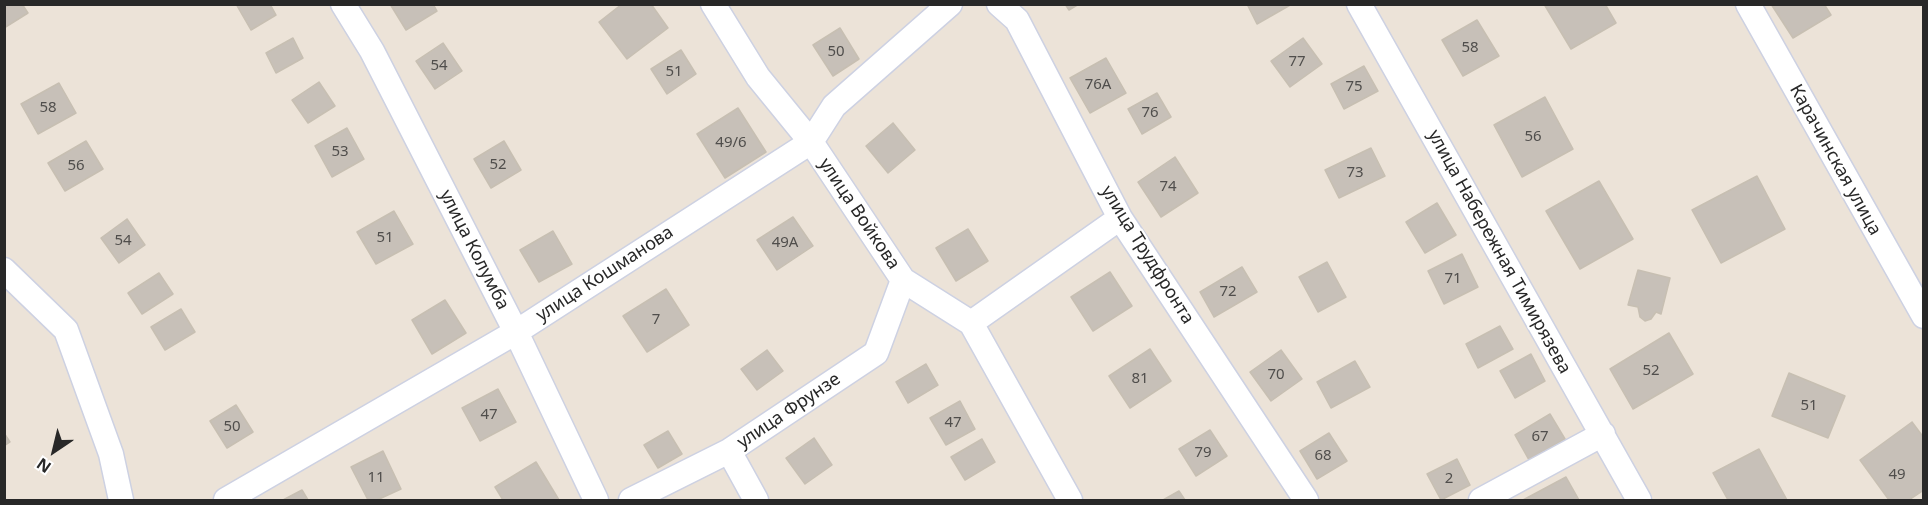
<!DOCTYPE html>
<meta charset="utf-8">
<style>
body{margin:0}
#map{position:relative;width:1928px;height:505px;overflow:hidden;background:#ece3d8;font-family:"Noto Sans",sans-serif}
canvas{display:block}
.frame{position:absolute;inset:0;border:6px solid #282828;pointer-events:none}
.north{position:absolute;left:24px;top:421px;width:60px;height:60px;-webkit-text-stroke:4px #fff;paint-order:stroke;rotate:215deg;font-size:16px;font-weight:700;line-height:24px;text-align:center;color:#282828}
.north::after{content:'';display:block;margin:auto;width:21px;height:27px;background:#282828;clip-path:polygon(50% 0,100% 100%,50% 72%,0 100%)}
</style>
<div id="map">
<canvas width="1928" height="505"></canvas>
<div class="frame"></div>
<div class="north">N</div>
</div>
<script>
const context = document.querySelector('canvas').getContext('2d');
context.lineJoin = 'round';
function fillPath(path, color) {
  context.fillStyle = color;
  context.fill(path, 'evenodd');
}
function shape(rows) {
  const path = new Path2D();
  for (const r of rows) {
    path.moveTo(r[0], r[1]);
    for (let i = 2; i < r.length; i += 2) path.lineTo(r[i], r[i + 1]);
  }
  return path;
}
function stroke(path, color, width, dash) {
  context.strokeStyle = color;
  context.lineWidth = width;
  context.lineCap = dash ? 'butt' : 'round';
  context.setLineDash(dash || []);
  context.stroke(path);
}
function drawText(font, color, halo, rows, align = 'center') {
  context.font = font + ' "Noto Sans",sans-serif';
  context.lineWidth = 4.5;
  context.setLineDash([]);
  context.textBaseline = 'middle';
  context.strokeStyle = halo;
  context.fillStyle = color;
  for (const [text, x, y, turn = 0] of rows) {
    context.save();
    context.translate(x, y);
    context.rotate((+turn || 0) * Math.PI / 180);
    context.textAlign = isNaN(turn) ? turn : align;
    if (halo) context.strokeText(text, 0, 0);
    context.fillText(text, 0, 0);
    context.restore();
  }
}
const building = shape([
 [4,4,22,4,28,13,4,28,4,4],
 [236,4,270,4,276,15,251,30,236,4],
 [390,4,433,4,437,11,406,30,390,4],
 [622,4,651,4,668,28,627,59,599,22,622,4],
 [1065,4,1079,4,1069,10,1065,4],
 [1247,4,1292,4,1257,24,1247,4],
 [1544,4,1605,4,1616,23,1571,49,1544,4],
 [1771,4,1824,4,1831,15,1793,38,1771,4],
 [1477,20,1499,56,1463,76,1442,40,1477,20],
 [840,28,859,59,833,76,813,45,840,28],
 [293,38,303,58,276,73,266,53,293,38],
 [1303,38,1322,64,1290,87,1271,61,1303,38],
 [443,43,462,71,435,89,416,61,443,43],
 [681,50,696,74,667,94,651,69,681,50],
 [1106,58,1126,93,1090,113,1070,78,1106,58],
 [1364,66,1378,91,1344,109,1331,84,1364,66],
 [319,82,335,106,308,123,292,100,319,82],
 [59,83,76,113,38,134,21,104,59,83],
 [1157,93,1171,117,1142,134,1128,109,1157,93],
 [1545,97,1573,149,1522,177,1494,125,1545,97],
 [738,108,766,152,725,178,697,134,738,108],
 [893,123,915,150,888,173,866,146,893,123],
 [347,128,364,159,332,177,315,146,347,128],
 [86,141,103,169,65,191,48,163,86,141],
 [504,141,521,170,491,188,474,159,504,141],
 [1371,148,1385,176,1339,198,1325,170,1371,148],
 [1175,157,1198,193,1161,217,1138,182,1175,157],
 [1757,176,1785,229,1721,263,1692,210,1757,176],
 [1599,181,1633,239,1580,269,1546,211,1599,181],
 [1437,203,1456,235,1425,253,1406,222,1437,203],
 [394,211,413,244,376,264,357,232,394,211],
 [793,217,813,246,777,270,757,240,793,217],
 [127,219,145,245,119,263,101,238,127,219],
 [968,229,988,261,956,281,936,248,968,229],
 [553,231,572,264,539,282,520,250,553,231],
 [1462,254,1478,287,1444,304,1428,271,1462,254],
 [1327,262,1346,297,1318,312,1299,277,1327,262],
 [1242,267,1257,292,1214,317,1200,292,1242,267],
 [1638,270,1670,278,1661,314,1656,312,1651,319,1645,321,1640,317,1638,307,1628,305,1638,270],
 [1110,272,1132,306,1093,331,1071,297,1110,272],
 [159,273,173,294,142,314,128,293,159,273],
 [666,289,689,325,647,352,623,316,666,289],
 [445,300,466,333,432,354,412,320,445,300],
 [181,309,195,332,165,350,151,327,181,309],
 [1500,326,1513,349,1478,368,1466,344,1500,326],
 [1669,333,1693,374,1633,409,1610,369,1669,333],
 [1150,349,1171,381,1130,408,1109,376,1150,349],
 [767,350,783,371,757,390,741,369,767,350],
 [1281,350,1302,379,1271,401,1250,372,1281,350],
 [1531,354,1545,381,1515,398,1500,371,1531,354],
 [1355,361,1370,387,1331,408,1317,382,1355,361],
 [926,364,938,385,908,403,896,382,926,364],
 [1789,373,1845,396,1828,438,1772,416,1789,373],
 [498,389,516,422,480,441,462,408,498,389],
 [960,401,975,429,946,445,930,418,960,401],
 [236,405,253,432,227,448,210,421,236,405],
 [1550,414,1565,439,1529,460,1515,435,1550,414],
 [1912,422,1924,438,1924,490,1909,500,1889,500,1860,460,1912,422],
 [1210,430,1227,456,1196,476,1179,449,1210,430],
 [668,431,682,454,658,468,644,445,668,431],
 [4,433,10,442,4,446,4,433],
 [1329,433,1347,461,1317,479,1300,451,1329,433],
 [814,438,832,465,805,484,786,458,814,438],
 [982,439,995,462,965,480,951,457,982,439],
 [1759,449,1787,500,1728,500,1713,473,1759,449],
 [383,451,401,489,377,500,368,500,351,467,383,451],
 [1457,459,1470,485,1441,500,1427,474,1457,459],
 [536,462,559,500,503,500,495,487,536,462],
 [1566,477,1579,500,1523,500,1566,477],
 [302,490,308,500,283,500,302,490],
 [1179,491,1185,500,1163,500,1179,491]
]);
const street = shape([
 [343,4,372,51,516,332,596,500],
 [713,4,758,77,811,142,903,280,971,323,1070,500],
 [999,4,1017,20,1120,218,1306,500],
 [1359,4,1639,500],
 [1748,4,1924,316],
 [4,270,66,330,111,454,121,500],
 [971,323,1120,218],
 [729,451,756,500],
 [226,500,516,332,811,142,834,106,950,4],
 [631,500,729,451,876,353,903,280],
 [1481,500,1603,434]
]);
const numberNames = [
 ["58",1470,48],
 ["50",836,52],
 ["77",1297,62],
 ["54",439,66],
 ["51",674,72],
 ["76А",1098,85],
 ["75",1354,87],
 ["58",48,108],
 ["76",1150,113],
 ["56",1533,137],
 ["49/6",731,143],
 ["53",340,152],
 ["52",498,165],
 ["56",76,166],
 ["73",1355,173],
 ["74",1168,187],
 ["51",385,238],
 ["54",123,241],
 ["49А",785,243],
 ["71",1453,279],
 ["72",1228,292],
 ["7",656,320],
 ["52",1651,371],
 ["70",1276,375],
 ["81",1140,379],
 ["51",1809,406],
 ["47",489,415],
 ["47",953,423],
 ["50",232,427],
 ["67",1540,437],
 ["79",1203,453],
 ["68",1323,456],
 ["49",1897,475],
 ["11",376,478],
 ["2",1449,479]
];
const streetNames = [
 ["Карачинская улица",1835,160,61],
 ["улица Войкова",859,214,56],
 ["улица Колумба",474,250,63],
 ["улица Набережная Тимирязева",1499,252,61],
 ["улица Трудфронта",1147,255,58],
 ["улица Кошманова",605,274,-33],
 ["улица Фрунзе",789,411,-34]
];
fillPath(building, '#c7c0b8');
stroke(building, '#c7bfb2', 1.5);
stroke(street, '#cdd1e2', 27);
stroke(street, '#fff', 24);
drawText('15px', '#504e4c', null, numberNames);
drawText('18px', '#282828', '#fff', streetNames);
</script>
